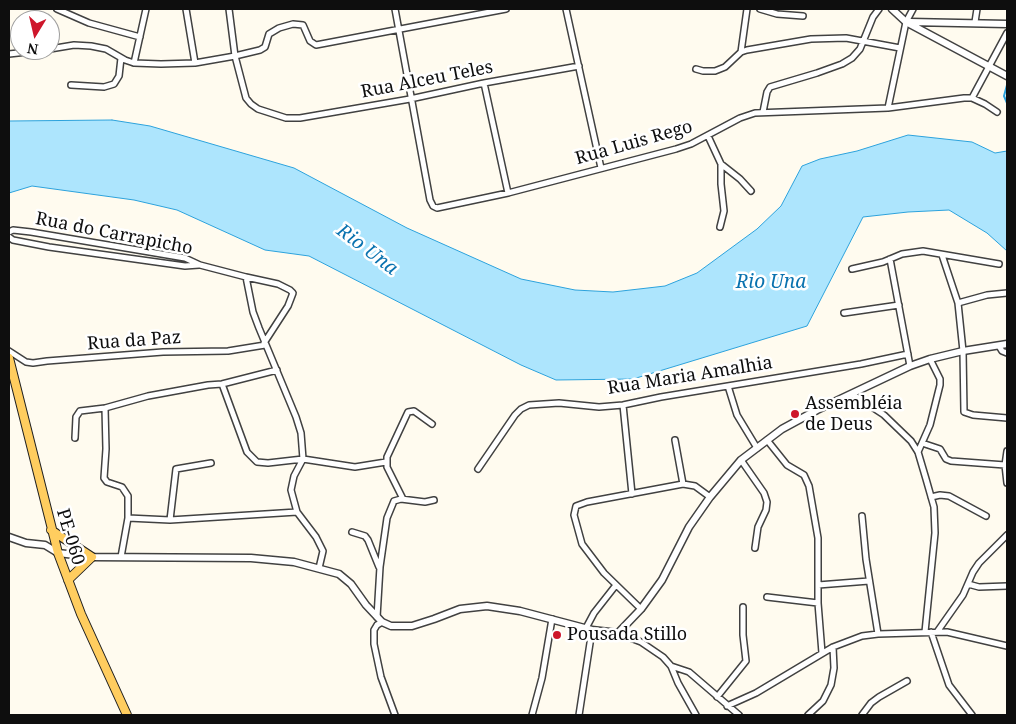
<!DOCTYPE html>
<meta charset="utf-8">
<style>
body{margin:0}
#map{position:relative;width:1016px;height:724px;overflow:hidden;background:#fffbef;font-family:"Noto Serif",serif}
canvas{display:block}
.frame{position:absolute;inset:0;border:10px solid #0e0e0e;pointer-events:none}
.north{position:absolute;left:10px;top:10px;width:50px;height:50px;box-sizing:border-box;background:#fff;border:1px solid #9f9f9f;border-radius:50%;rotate:189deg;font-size:14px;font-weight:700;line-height:20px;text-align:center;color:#0e0e0e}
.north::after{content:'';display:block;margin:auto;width:18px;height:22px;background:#ce162b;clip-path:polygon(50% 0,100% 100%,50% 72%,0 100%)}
</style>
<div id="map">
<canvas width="1016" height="724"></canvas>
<div class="frame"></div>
<div class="north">N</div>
</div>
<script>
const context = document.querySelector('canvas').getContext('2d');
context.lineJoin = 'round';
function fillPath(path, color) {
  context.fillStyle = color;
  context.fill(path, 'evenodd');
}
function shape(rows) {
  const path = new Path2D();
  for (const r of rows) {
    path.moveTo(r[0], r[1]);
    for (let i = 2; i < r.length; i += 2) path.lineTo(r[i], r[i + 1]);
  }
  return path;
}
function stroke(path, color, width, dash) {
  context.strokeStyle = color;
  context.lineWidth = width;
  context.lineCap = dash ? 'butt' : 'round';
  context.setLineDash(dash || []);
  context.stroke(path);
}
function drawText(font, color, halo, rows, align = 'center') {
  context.font = font + ' "Noto Serif",serif';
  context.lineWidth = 5;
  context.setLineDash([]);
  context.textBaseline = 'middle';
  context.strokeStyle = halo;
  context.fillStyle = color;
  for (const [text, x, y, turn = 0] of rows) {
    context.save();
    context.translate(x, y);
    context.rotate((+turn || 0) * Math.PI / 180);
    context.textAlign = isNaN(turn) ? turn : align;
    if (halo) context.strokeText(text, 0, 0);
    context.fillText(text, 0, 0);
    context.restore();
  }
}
const water = shape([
 [112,120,150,126,294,168,407,228,521,279,575,290,613,292,665,286,697,273,757,229,781,206,802,166,820,159,857,151,908,135,972,142,995,153,1007,151,1007,251,987,233,949,210,908,212,863,217,807,326,633,379,556,380,521,365,309,256,265,250,177,210,134,200,32,186,9,193,9,121,112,120]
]);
const stream = shape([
 [1007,85,1004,96,1007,103]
]);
const minor = shape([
 [57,9,89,23,140,37],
 [186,9,195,63],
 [229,9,235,56,246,98,251,104,258,109,286,118,300,118,410,99,484,83,579,66],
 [395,9,430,200,433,206,437,208,508,193,676,149,691,144,740,118,755,113,888,108,964,98,972,98,985,104,997,112],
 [566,9,601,168],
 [760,9,777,14,803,16],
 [975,22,977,9],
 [50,49,74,45,91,46,106,49,125,60,134,63,161,64,195,63,235,56,260,50,265,47,269,34,279,28,293,24,303,25,310,41,316,45,506,9],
 [741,52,747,9],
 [9,54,45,50],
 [134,63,146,9],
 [696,69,703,71,715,71,725,67,741,52,747,50,811,39,846,38,900,48],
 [484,83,508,193],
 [71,85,104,87,114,84,119,76,121,58],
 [972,98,1007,33],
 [888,108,906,22,913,9],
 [763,112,767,92,770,87,817,73,842,64,852,58,860,49,873,17,879,9],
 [708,136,721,164,740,179,751,191],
 [720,227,724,211,721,184,721,164],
 [9,232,13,230,31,232,185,258,200,265,246,277,253,312,259,328,296,417,301,433,303,459,294,476,291,490,297,512,316,537,323,551,319,568],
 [9,237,13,240,49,247,185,266,199,265],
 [942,255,958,303,963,351,964,412,973,415,1007,418],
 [890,259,910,366],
 [852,269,883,262,902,254,923,251,999,264],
 [246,277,278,284,290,290,293,293,288,306,264,343],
 [958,303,987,295,1007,293],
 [844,313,899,305],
 [999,346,1002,351,1007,353],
 [9,351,26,362,33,363,47,361,163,352,228,351,265,345],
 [222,384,247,452,257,462,268,463,303,459,355,467,386,462],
 [728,386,737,415,757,448],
 [852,394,884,415,911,441,918,452,926,479,934,507,935,533,925,632],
 [623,405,632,494],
 [105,408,106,449,104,478,107,482,122,487,128,496,128,518,121,557],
 [75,438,76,417,80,411,105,408,148,396,208,385,222,384,277,370],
 [675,440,683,484,695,486,710,497],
 [767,440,787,465,804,475,809,486,818,538,818,603,822,653],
 [922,443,940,449,946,459,951,461,1005,465],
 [1007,451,1005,465,1007,483],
 [918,452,930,425,940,385,940,379,930,359],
 [741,460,764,493,767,502,766,510,758,527,755,548],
 [478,469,515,415,521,409,529,405,559,403,599,407,623,405,661,397,861,364,908,354],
 [931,497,940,495,949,496,986,516],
 [403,499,387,467,387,457,408,412,414,411,432,424],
 [862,516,866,559,878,634],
 [128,518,170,520,297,512],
 [170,520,176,469,211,463],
 [352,532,365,536,368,540,379,567],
 [968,584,979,587,1007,586],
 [818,585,869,581],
 [767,597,818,603],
 [641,609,604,573,582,544,574,515,576,506,587,502,683,484],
 [377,617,380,567,387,518,394,501,401,499,425,502,434,500],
 [382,622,377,625,374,630,374,644,381,677,395,715],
 [586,628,594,613,616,585],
 [931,632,949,685,972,715],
 [937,632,963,595,973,572,979,563,1007,535],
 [618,633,641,642,663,657,671,666,678,683,696,715],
 [671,666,689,672,739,715],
 [717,697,746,661,743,635,743,607],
 [727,706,756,693,833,647,862,636,878,634,947,632,1007,646],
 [532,715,542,678,552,619],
 [579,715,592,630],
 [808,715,823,701,831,685,834,668,833,647],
 [862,715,871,703,879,697,907,681]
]);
const tertiary = shape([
 [892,9,906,22,1007,76],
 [910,22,1007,24],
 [9,537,26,543,45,545,58,553,92,557,251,558,294,562,339,574,351,584,366,605,382,622,391,626,412,626,434,619,460,609,487,606,520,611,592,630,618,633,641,609,662,580,689,527,710,497,741,460,782,429,817,410,910,366,930,359,963,351,1007,344]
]);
const primary = shape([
 [9,358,58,553,81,614,127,715],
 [51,530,92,557,68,580]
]);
const markers = [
 [795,414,5,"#ce162b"],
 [557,635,5,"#ce162b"]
];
const streetNames = [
 ["Rua Alceu Teles",427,80,-11],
 ["Rua Luis Rego",634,143,-16],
 ["Rua do Carrapicho",114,234,11],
 ["Rua da Paz",134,341,-4],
 ["Rua Maria Amalhia",690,376,-9],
 ["PE-060",70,537,73]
];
const poiNames = [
 ["Assembléia",805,404],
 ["de Deus",805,425],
 ["Pousada Stillo",567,635]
];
const waterNames = [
 ["Rio Una",367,250,37],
 ["Rio Una",771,283]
];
fillPath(water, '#ade5fd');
stroke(water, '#2ca2dc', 1);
stroke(stream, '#2ca2dc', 2);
stroke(minor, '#414141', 8);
stroke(tertiary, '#414141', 9);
stroke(primary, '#1f1f1f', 10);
stroke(minor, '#fff', 5);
stroke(tertiary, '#fff', 6);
stroke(primary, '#ffcd5f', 8);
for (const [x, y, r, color] of markers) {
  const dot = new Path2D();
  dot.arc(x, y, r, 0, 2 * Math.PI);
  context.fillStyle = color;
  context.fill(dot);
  stroke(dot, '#fff', 2);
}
drawText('18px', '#0e0e0e', '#fff', streetNames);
drawText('18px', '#0e0e0e', '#fff', poiNames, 'left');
drawText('italic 19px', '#0972af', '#fff', waterNames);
</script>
